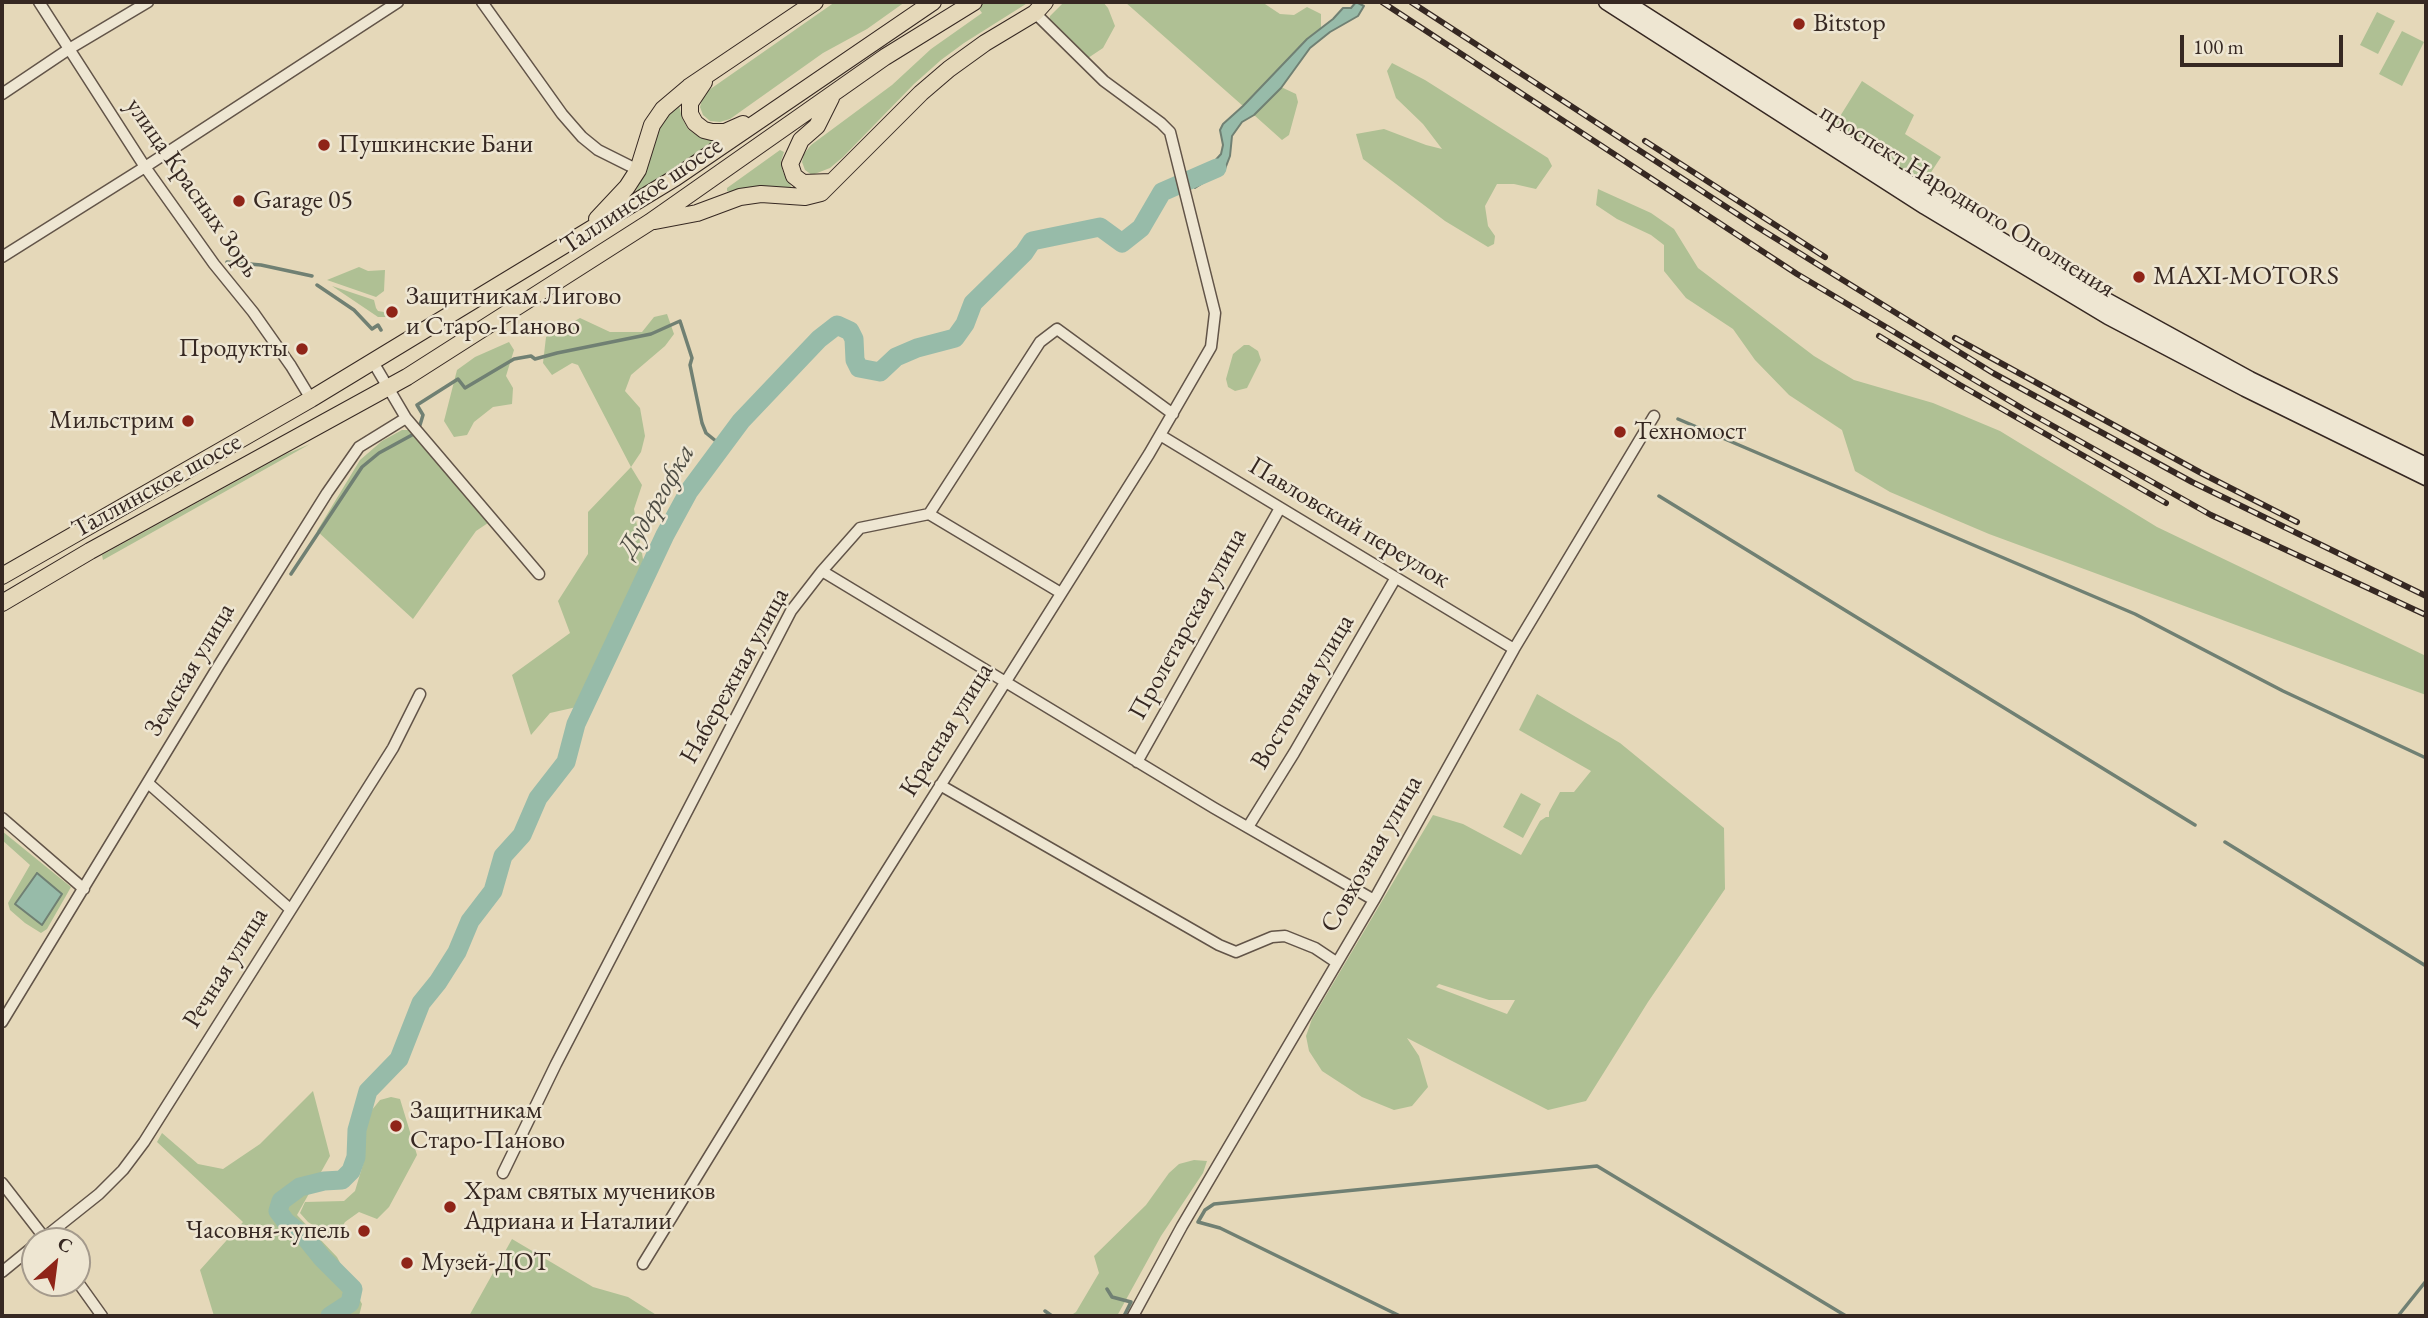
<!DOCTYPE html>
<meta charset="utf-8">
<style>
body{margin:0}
#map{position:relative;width:2428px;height:1318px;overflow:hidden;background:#e5d8b9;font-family:"EB Garamond",serif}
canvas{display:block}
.frame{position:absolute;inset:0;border:4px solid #362822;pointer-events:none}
.north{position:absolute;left:21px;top:1227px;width:70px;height:70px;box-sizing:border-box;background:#eee6d2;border:2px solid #a49a8c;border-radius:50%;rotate:28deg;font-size:19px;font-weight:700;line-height:28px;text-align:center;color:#362822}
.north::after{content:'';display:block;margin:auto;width:24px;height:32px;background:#8f2418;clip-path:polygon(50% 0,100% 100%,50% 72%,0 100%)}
.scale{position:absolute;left:2180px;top:35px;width:163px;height:32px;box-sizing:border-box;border:4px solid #362822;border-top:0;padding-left:9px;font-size:21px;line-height:24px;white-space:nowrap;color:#362822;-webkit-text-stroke:5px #eee6d2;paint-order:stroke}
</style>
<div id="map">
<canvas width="2428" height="1318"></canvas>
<div class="frame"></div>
<div class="north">С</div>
<div class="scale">100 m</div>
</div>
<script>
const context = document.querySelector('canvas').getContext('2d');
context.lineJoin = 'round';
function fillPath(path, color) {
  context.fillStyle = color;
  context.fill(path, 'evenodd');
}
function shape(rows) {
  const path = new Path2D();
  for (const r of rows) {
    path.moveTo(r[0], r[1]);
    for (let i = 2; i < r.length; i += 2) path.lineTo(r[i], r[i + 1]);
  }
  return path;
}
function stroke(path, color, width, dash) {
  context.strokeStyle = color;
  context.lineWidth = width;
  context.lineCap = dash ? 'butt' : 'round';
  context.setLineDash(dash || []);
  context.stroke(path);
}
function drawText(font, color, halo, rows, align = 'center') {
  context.font = font + ' "EB Garamond",serif';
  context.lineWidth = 5;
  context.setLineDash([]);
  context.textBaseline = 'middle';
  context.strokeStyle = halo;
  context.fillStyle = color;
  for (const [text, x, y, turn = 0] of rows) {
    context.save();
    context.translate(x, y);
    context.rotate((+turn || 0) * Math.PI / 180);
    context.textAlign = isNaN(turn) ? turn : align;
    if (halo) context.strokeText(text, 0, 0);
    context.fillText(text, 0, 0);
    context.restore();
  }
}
const green = shape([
 [835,2,905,2,867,29,823,53,730,119,720,122,710,121,703,115,700,107,703,97,709,90],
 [974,2,1029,2,964,43,941,60,914,84,843,157,830,168,812,175,805,170,802,162,804,154,811,145,892,85,931,49,982,13],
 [1064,2,1103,2,1108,8,1115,26,1103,48,1088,58,1071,46,1049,23,1050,16],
 [1125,2,1262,2,1280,14,1294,15,1307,7,1321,14,1321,29,1307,39,1243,106],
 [2377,12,2395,21,2378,54,2360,45],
 [2402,31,2424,42,2402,86,2379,74],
 [1392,63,1425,80,1548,158,1552,166,1536,189,1514,184,1497,184,1485,206,1488,226,1495,236,1494,244,1488,247,1445,221,1363,159,1356,134,1384,129,1426,145,1442,149,1423,124,1396,98,1387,71],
 [1862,81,1914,115,1905,134,1941,157,1926,180,1918,180,1834,126],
 [1281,87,1296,94,1298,102,1289,135,1282,140,1254,115],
 [679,105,682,118,688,129,699,137,714,141,714,144,638,192,636,191,650,160,660,128,670,113],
 [780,150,784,152,781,161,783,172,792,188,761,187,730,192,727,191,727,188],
 [1598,189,1651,213,1674,229,1698,268,1814,356,1854,380,1933,403,2000,431,2157,527,2426,656,2426,695,1989,534,1890,492,1855,471,1842,430,1789,395,1755,360,1733,329,1686,298,1664,271,1664,245,1651,235,1617,219,1596,205],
 [359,267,368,271,385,270,384,291,376,297,327,280],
 [332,286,374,300,376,308,378,311,384,312,387,317,378,317],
 [667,314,674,334,665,346,631,375,625,391,640,408,645,436,641,452,631,467,642,485,634,509,645,570,581,706,550,713,531,735,512,675,570,633,558,601,588,554,588,512,631,467,578,365,572,363,552,375,543,363,546,337,580,318,610,332,642,332,654,317],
 [509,342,514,350,506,376,513,388,512,404,493,407,474,422,467,435,454,437,444,421,457,370,475,357],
 [1244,345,1249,345,1258,351,1261,360,1247,388,1235,391,1228,387,1226,379,1233,354],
 [402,430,412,430,488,523,476,531,413,619,317,531,360,460,382,441],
 [310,444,103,560,102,555,286,454],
 [1537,694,1620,743,1724,828,1725,889,1648,1002,1586,1101,1548,1110,1407,1038,1419,1056,1428,1087,1412,1106,1394,1110,1362,1097,1322,1071,1309,1051,1306,1036,1312,1019,1433,815,1463,824,1521,855,1540,821,1546,817,1549,817,1549,812,1560,792,1574,792,1591,771,1519,730],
 [1439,984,1489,1000,1515,1000,1507,1014,1436,987],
 [1521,793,1541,804,1523,838,1503,827],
 [2,831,71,887,47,929,41,933,25,923,10,910,8,903,30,865,2,840],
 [313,1091,330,1156,297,1215,337,1257,362,1304,359,1316,214,1316,200,1270,243,1222,157,1142,162,1133,198,1164,223,1169,260,1144],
 [391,1097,400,1099,417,1155,389,1207,377,1219,359,1212,345,1222,337,1237,332,1237,308,1222,300,1213,305,1202,344,1201,355,1191,364,1161,361,1134,363,1121,380,1100],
 [1194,1160,1207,1161,1203,1173,1161,1236,1117,1316,1070,1316,1076,1312,1099,1273,1094,1256,1146,1205,1169,1173,1179,1164],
 [512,1239,593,1287,628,1297,658,1316,469,1316]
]);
const water = shape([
 [1356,2,1364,6,1358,16,1330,32,1310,48,1281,88,1254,115,1242,122,1232,136,1230,156,1225,169,1195,188,1192,174,1212,164,1221,154,1223,145,1220,130,1223,124,1243,106,1307,39,1333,19,1343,8,1351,8,1356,2],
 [37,873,62,894,42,925,15,904,37,873]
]);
const stream = shape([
 [227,262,261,265,312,276],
 [317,285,354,310,372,329,378,325,381,330],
 [1678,419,2135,614,2283,691,2426,758],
 [420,425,423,415,417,405,458,379,465,388,514,359,531,356,535,359,557,353,651,334,680,321,692,358,690,365,702,423,706,433,722,446],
 [1659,496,2195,825],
 [291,574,362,467,379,453,412,435],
 [2225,842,2426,966],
 [1107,1289,1112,1297,1131,1302,1124,1316],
 [1045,1311,1052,1316],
 [1400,1316,1220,1228,1198,1222,1205,1210,1214,1204,1597,1166,1846,1316],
 [2398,1316,2426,1281]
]);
const river = shape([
 [330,1316,350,1303,353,1289,322,1258,305,1237,286,1222,278,1211,281,1201,300,1187,324,1181,342,1180,351,1171,356,1157,357,1130,368,1091,399,1059,421,1003,438,982,457,952,470,921,493,891,503,856,522,835,538,798,566,762,576,724,665,535,689,491,741,421,819,339,837,325,850,331,854,339,855,360,859,368,880,372,896,357,917,348,955,338,965,324,973,303,1024,253,1032,241,1100,227,1122,243,1141,228,1162,192,1217,168]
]);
const street = shape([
 [39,2,145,167,214,264,253,312,291,366,311,399],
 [482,2,562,114,582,137,598,150,638,170],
 [2,94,69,49,148,2],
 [2,257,145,167,398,2],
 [406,418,539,574],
 [1160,435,1514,649],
 [929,514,1061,593],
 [822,571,1214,808,1374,900],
 [1137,762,1280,508],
 [148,783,290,909],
 [940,785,1219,945,1236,952,1272,937,1285,936,1315,948,1336,962],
 [2,818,84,889],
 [1248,827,1294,753,1395,579],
 [2,1022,219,665,327,493,359,447,406,418,373,362],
 [503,1173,556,1064,791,611,822,571,860,528,929,514,1040,342,1057,329,1173,414],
 [2,1183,47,1241],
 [40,1241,99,1194,123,1170,144,1142,393,748,420,694],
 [643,1264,799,1010,1149,454,1211,347,1215,313,1170,132,1161,123,1104,81,1035,13],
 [2,1272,35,1245],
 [77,1281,102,1316],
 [1133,1316,1182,1226,1374,900,1514,649,1654,416]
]);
const secondary = shape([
 [1606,2,1925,207,2108,317,2245,389,2426,478],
 [1626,2,1931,197,2048,268,2250,379,2426,465]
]);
const primary = shape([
 [704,82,690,103,690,114,695,123,704,130,712,132,725,132,743,124],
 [831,182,803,183,794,176,790,164,801,140,817,126,831,98],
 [597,219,627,187,638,170,652,125,663,109,689,87,815,2],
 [655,221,697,213,740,197,761,194,805,197,821,193,921,93,949,69,985,43,1035,13,1045,2],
 [2,576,311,399,675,178,933,2],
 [2,603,90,551,407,377,650,222,885,57,974,2]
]);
const rail = shape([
 [1382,2,1797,274,2030,413,2211,515,2426,615],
 [1411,2,1754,225,1993,373,2192,482,2426,596],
 [1645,141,1825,257],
 [1879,336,1960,385,2166,503],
 [1955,338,2203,474,2297,522]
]);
const markers = [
 [1799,24,7,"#8f2418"],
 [324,145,7,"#8f2418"],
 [239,201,7,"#8f2418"],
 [2139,277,7,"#8f2418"],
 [392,312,7,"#8f2418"],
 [302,349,7,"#8f2418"],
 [188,421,7,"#8f2418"],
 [1620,432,7,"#8f2418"],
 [396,1126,7,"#8f2418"],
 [450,1207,7,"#8f2418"],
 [364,1231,7,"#8f2418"],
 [407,1263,7,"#8f2418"]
];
const poiNames = [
 ["Bitstop",1813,24],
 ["Пушкинские Бани",338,145],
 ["Garage 05",253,201],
 ["MAXI-MOTORS",2153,277],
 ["Защитникам Лигово",406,297],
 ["и Старо-Паново",406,327],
 ["Продукты",288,349,"right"],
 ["Мильстрим",174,421,"right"],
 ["Техномост",1634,432],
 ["Защитникам",410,1111],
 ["Старо-Паново",410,1141],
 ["Храм святых мучеников",464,1192],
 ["Адриана и Наталии",464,1222],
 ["Часовня-купель",350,1231,"right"],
 ["Музей-ДОТ",421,1263]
];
const streetNames = [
 ["улица Красных Зорь",192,188,55],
 ["Таллинское шоссе",642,196,-34],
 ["проспект Народного Ополчения",1967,201,32],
 ["Таллинское шоссе",157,486,-29],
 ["Павловский переулок",1349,523,31],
 ["Пролетарская улица",1188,624,-61],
 ["Земская улица",190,670,-59],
 ["Набережная улица",735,676,-61],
 ["Восточная улица",1303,692,-59],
 ["Красная улица",947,730,-58],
 ["Совхозная улица",1372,854,-60],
 ["Речная улица",226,968,-58]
];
const waterNames = [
 ["Дудергофка",657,501,-60]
];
fillPath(green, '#afc094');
fillPath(water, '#97bba9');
stroke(water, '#708073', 2);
stroke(stream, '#708073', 3.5);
stroke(river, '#97bba9', 19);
stroke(street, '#625448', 13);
stroke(secondary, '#362822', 17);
stroke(primary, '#362822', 18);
stroke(street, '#eee6d2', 10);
stroke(secondary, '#eee6d2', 14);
stroke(primary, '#e5d8b9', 16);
stroke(rail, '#362822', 6);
stroke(rail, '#eee6d2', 3.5, [10]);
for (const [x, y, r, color] of markers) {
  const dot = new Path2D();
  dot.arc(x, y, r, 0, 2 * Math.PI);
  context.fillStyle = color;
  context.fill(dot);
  stroke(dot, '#eee6d2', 2.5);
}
drawText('26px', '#362822', '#eee6d2', poiNames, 'left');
drawText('26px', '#362822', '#eee6d2', streetNames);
drawText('italic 28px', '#4e4d44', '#eee6d2', waterNames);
</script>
